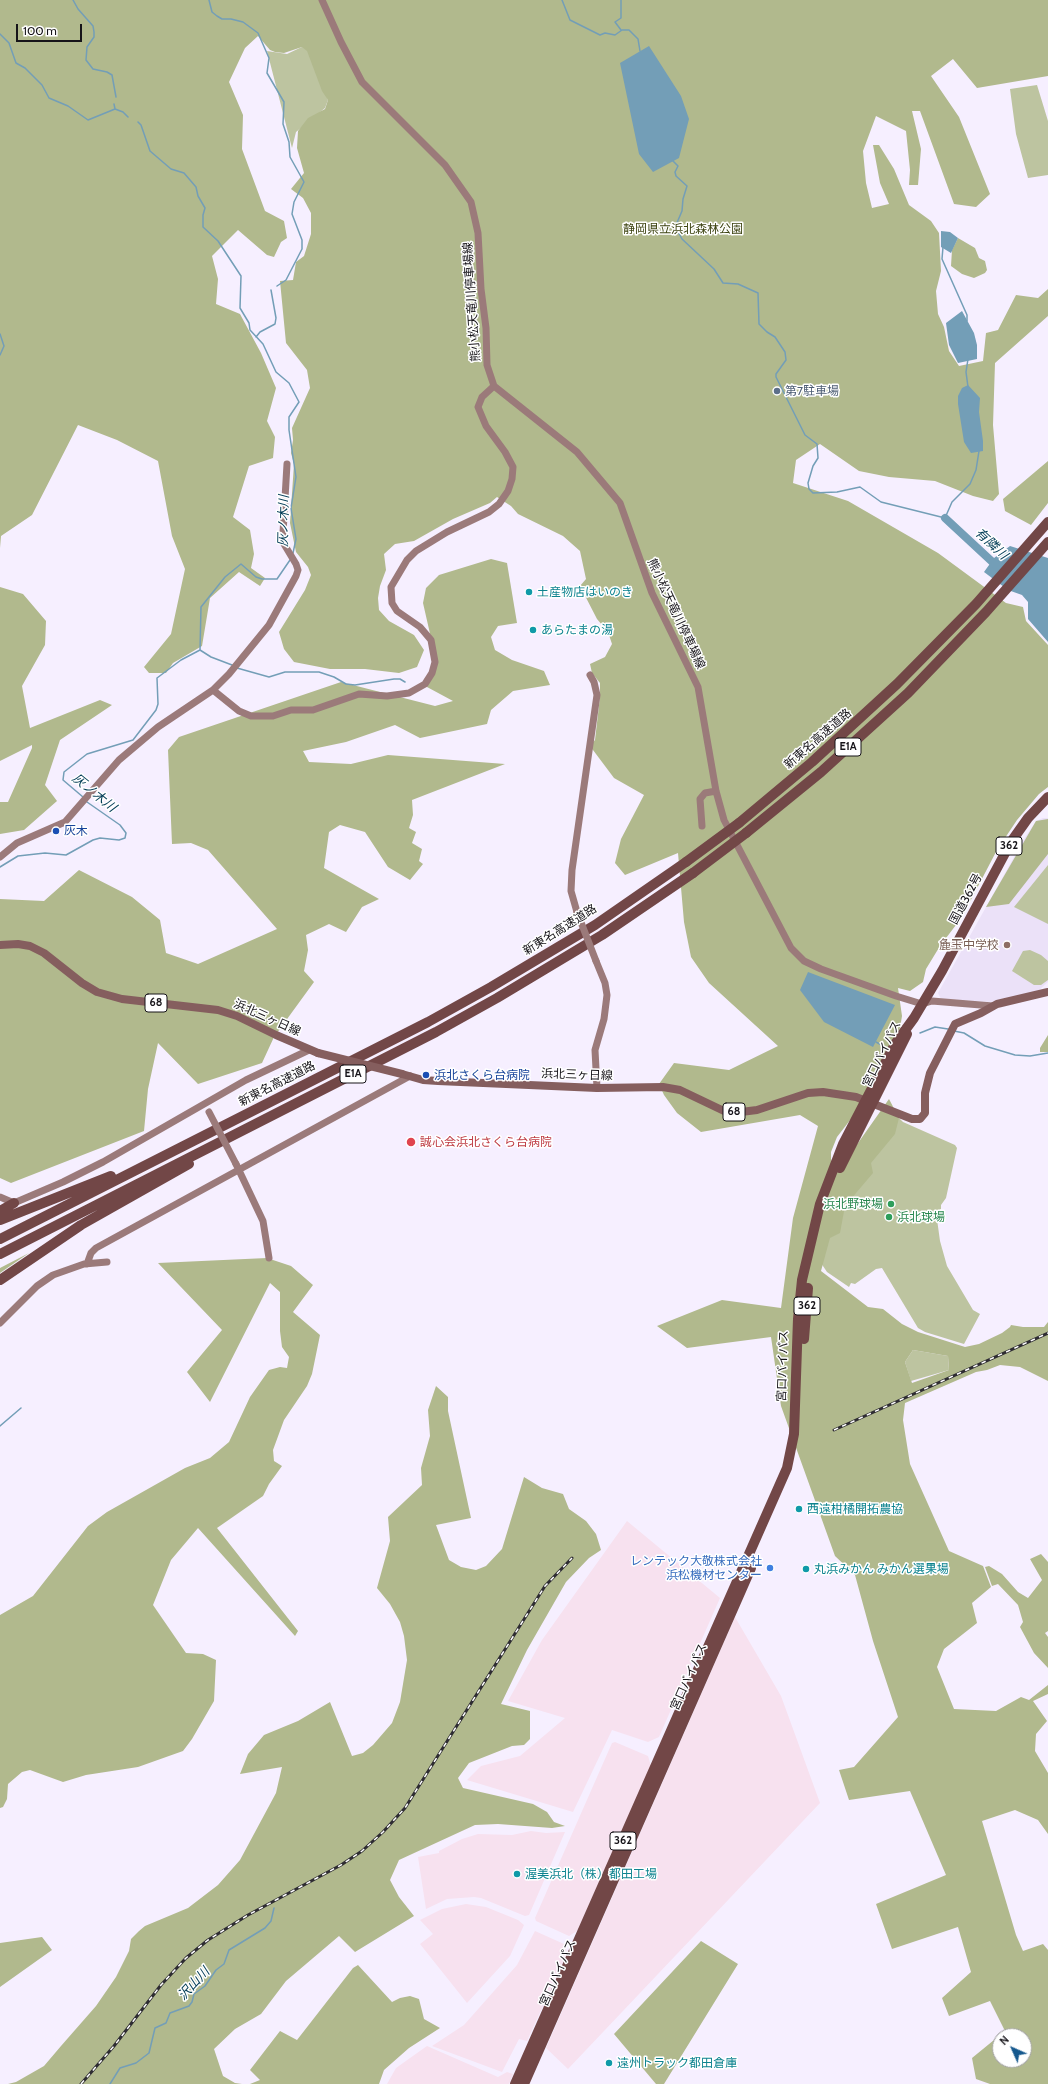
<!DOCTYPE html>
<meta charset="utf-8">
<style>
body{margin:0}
#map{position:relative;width:1048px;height:2084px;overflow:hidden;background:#f6efff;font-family:Cabin,sans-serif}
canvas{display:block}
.north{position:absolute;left:992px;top:2028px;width:40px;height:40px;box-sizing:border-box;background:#fff;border:1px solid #a2a1a3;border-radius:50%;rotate:315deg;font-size:11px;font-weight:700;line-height:16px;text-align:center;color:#161419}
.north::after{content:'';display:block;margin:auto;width:14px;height:18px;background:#16598e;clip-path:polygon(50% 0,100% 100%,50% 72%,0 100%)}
.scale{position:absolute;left:16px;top:24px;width:66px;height:18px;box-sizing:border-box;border:2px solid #161419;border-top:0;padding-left:5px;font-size:12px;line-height:14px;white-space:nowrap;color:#161419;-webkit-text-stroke:3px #fff;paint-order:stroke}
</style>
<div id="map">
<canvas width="1048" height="2084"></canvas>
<div class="north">N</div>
<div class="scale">100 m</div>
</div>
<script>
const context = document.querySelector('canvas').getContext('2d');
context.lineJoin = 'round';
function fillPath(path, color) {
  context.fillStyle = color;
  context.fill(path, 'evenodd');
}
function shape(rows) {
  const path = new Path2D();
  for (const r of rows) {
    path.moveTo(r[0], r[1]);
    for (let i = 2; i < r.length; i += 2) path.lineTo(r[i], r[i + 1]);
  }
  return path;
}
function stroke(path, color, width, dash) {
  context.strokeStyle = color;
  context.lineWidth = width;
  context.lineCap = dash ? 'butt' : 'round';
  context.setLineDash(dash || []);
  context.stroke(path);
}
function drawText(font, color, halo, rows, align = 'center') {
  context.font = font + ' Cabin,"Noto Sans JP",sans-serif';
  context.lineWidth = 3;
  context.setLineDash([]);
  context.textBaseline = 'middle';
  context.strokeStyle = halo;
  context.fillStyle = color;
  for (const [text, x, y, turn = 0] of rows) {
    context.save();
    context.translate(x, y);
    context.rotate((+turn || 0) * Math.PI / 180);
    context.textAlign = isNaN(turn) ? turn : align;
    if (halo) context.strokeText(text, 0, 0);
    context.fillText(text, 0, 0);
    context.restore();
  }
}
const industrial = shape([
 [627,1521,720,1598,659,1737,648,1742,612,1730,573,1812,467,1780,481,1766,520,1756,565,1718,508,1701,542,1640],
 [735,1617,781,1696,820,1803,568,2069,546,2048],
 [615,1742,648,1756,651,1766,577,1931,569,1936,536,1921,535,1918,612,1743],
 [531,1831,546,1833,565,1832,529,1915,525,1916,481,1898,474,1897,447,1899,426,1909,418,1857,439,1853,439,1851,462,1839,478,1834,512,1835],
 [466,1904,486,1907,518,1920,524,1925,510,1956,467,2003,420,1944,433,1934,420,1920,442,1909],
 [535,1931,564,1944,567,1953,527,2041,519,2039,502,2072,432,2046,464,2025,517,1965],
 [427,2046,498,2077,507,2072,513,2074,509,2084,387,2084,396,2068]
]);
const built = shape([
 [1043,818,1048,818,1048,982,1037,992,991,1002,941,999,938,993,1024,839,1036,821]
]);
const green = shape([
 [306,45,328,100,325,108,296,132,292,148,267,51,287,54],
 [1037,85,1048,121,1048,175,1028,178,1016,134,1010,89],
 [1048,865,1048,924,1014,907],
 [1030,950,1041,955,1048,961,1048,980,1041,985,1034,985,1012,971,1023,951],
 [899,1118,903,1122,955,1145,957,1148,946,1198,941,1205,941,1209,936,1212,940,1241,947,1266,973,1310,980,1314,964,1344,925,1332,918,1328,882,1268,876,1269,855,1284,851,1283,849,1287,827,1272,819,1260,835,1197],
 [913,1350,948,1356,949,1370,911,1381,905,1362]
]);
const forest = shape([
 [0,0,1048,0,1048,76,977,88,953,59,931,76,959,117,990,194,976,207,954,204,920,111,912,111,921,149,918,185,909,185,910,170,906,131,876,116,863,151,866,183,872,208,889,204,880,183,873,145,879,145,894,169,909,205,931,221,939,233,941,271,936,291,938,314,944,327,949,351,959,366,983,361,986,333,998,330,1016,295,1038,298,1048,289,1048,316,995,363,993,425,999,494,993,501,973,496,935,481,889,477,859,471,820,444,796,460,793,483,848,501,938,553,1006,603,1023,607,1026,621,1048,645,1048,787,1039,794,1017,820,997,850,962,917,940,946,926,969,923,982,910,991,898,988,902,1016,900,1028,854,1115,837,1137,831,1152,831,1159,834,1167,851,1153,889,1099,899,1118,895,1134,871,1163,873,1173,845,1206,840,1233,830,1238,821,1271,868,1307,883,1309,902,1324,918,1332,965,1347,979,1344,1002,1333,1010,1327,1011,1325,1023,1327,1044,1327,1048,1322,1048,1381,1020,1367,1000,1365,987,1370,976,1372,905,1403,903,1420,910,1464,949,1551,983,1566,991,1587,972,1603,977,1623,944,1649,937,1667,954,1709,996,1711,1021,1697,1029,1700,1048,1685,1048,1694,1033,1701,1047,1721,1036,1734,1035,1751,1048,1773,1048,1834,1038,1820,1015,1810,982,1821,1016,1935,1023,1951,1043,1944,1048,1950,1048,2084,990,2084,976,2079,972,2058,1005,2031,990,2001,949,2016,942,1998,971,1972,958,1927,892,1949,876,1904,946,1875,910,1791,849,1800,839,1770,854,1767,898,1717,873,1641,855,1575,835,1556,781,1406,771,1337,687,1348,657,1326,722,1300,781,1308,793,1218,818,1126,800,1115,701,1132,677,1113,664,1095,659,1084,674,1063,729,1070,778,1046,709,983,691,957,684,922,678,853,625,875,615,863,621,839,644,795,614,778,590,746,595,740,600,697,600,683,592,673,590,664,605,657,612,644,608,632,597,619,580,586,586,579,580,551,563,536,518,514,511,506,497,497,490,503,453,519,414,541,395,544,384,554,386,570,380,586,378,598,379,610,389,621,414,635,424,650,417,667,399,673,365,669,330,669,294,662,284,649,279,632,305,590,311,575,308,567,296,552,290,523,294,464,291,453,293,440,292,428,310,388,307,370,286,343,280,281,293,280,296,262,304,256,311,234,311,213,303,198,291,189,304,173,297,148,298,131,308,118,325,109,328,100,322,91,307,51,302,47,284,53,275,52,270,50,258,36,245,48,229,82,243,115,242,149,265,211,284,221,287,238,281,242,274,257,267,255,238,230,212,256,218,279,216,304,240,314,261,353,276,388,267,421,275,437,273,458,249,466,233,517,250,530,254,554,251,568,265,578,260,586,239,572,210,598,202,646,173,663,166,673,149,673,144,667,171,634,185,569,172,536,158,461,117,440,78,425,32,515,1,536,0,548],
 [913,1350,948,1356,949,1370,912,1383,905,1362],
 [1000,2036,1024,2036,1024,2060,1000,2060],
 [958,238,975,248,979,258,985,261,987,270,985,273,974,278,962,274,951,266,952,250],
 [1048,461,1048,503,1031,525,1005,511,1003,499],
 [491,559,507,563,517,623,498,626,491,637,495,650,512,660,544,671,550,685,513,691,491,710,487,724,420,738,395,725,346,742,303,751,309,762,351,764,388,755,505,764,412,800,413,815,409,828,416,832,412,843,422,849,419,861,423,864,410,880,388,867,365,832,340,825,329,832,324,868,379,899,362,907,346,932,329,924,306,935,308,950,304,971,314,982,274,1037,262,1063,198,1084,158,1043,148,1089,144,1131,11,1183,0,1178,0,899,44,901,79,870,132,897,160,920,166,953,198,964,277,929,208,850,191,843,172,844,168,750,179,737,341,682,435,706,453,701,427,687,436,660,423,603,426,588,439,575],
 [0,587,23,594,46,621,45,645,22,686,30,728,100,700,112,705,60,740,45,785,57,801,24,830,0,834,0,802,8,802,32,748,32,745,0,761],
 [1048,819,1048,854,1009,904,986,907,1036,821],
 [1048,1035,1048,1052,1040,1052,1040,1048],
 [29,1253,0,1273,0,1268],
 [267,1258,291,1266,313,1285,293,1312,320,1335,312,1374,307,1386,284,1420,273,1450,274,1461,282,1466,269,1484,263,1496,217,1528,298,1631,295,1636,198,1528,171,1560,153,1605,186,1653,203,1654,216,1660,214,1701,192,1739,183,1751,138,1767,86,1775,63,1782,30,1770,22,1772,8,1784,7,1799,3,1807,0,1808,0,1615,33,1596,88,1526,107,1512,185,1468,210,1458,229,1442,250,1397,269,1370,280,1367,287,1368,289,1357,282,1347,280,1331,280,1292,270,1283,210,1402,187,1372,222,1330,158,1263],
 [436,1386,448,1397,448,1411,471,1518,436,1525,449,1560,461,1567,476,1570,486,1566,502,1549,524,1477,542,1488,563,1494,569,1509,586,1521,596,1534,601,1550,589,1558,566,1582,527,1650,501,1704,530,1711,530,1739,524,1745,512,1746,469,1763,458,1778,463,1788,533,1804,547,1812,554,1822,565,1826,552,1828,498,1824,475,1825,399,1860,390,1880,399,1897,414,1916,355,1952,339,1936,286,1981,261,2014,235,2029,214,2049,223,2076,235,2083,242,2084,8,2084,16,2082,44,2066,61,2046,96,2006,116,1977,129,1951,131,1939,139,1931,145,1926,188,1908,218,1885,240,1860,276,1793,282,1767,240,1774,248,1754,264,1735,298,1721,330,1702,352,1756,363,1753,373,1745,392,1723,400,1702,407,1660,404,1636,400,1622,390,1604,377,1588,390,1541,388,1517,422,1485,421,1468,430,1436,428,1410],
 [1041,1554,1048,1562,1048,1631,1045,1633,1048,1637,1048,1668,1034,1653,1020,1627,1023,1622,1018,1605,998,1584,992,1586,985,1567,989,1566,1002,1574,1018,1592,1028,1598,1042,1580,1030,1559],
 [42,1937,52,1950,0,1987,0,1943],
 [701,1941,738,1964,664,2084,656,2084,614,2034],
 [358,1965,392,2002,400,1998,410,1996,419,1999,424,2019,440,2028,409,2048,384,2070,379,2084,250,2084,260,2080,250,2070,280,2031,297,2040,353,1968]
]);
const water = shape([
 [649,46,681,96,689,119,679,158,653,172,639,154,620,63],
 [941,231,950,232,958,238,951,253,941,247],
 [962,311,974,333,977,345,977,359,958,363,949,345,946,323],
 [968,385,980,398,979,412,983,441,983,451,971,453,964,442,958,404,958,396,962,388],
 [1010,546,1048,558,1048,642,1028,619,1028,602,1022,595,1008,590,984,572,994,558],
 [808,972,895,1005,873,1047,824,1022,800,990]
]);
const stream = shape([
 [73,0,78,9,93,26,94,32,94,37,87,47,86,60,93,69,107,72,112,75,116,97],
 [209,0,212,12,217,16,222,19,231,19,243,22,258,33,269,58,267,73,284,102,283,124,289,142,290,157,304,182,294,202,292,214,302,240,302,249,286,280,277,286],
 [562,0,570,20,600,35,605,33,615,35,622,30,629,30,638,39,640,51],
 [621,0,621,18,615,22,621,30],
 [0,34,9,43,16,63,25,68,42,85,49,98,68,106,88,120,115,109],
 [114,104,115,109],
 [115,109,123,112,128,117],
 [138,122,141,125,150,151,171,169,184,173,196,187,198,196,205,208,203,215,203,227,218,241,241,276,240,308,249,323,250,330,263,344,276,372,289,383,299,402,289,417,289,430,296,477,291,508,296,539,293,553],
 [672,160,678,166,675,172,676,176,687,186,683,199,682,211,676,225,676,228,682,239,714,269,723,283,738,284,758,293,759,324,767,332,775,337,785,352,786,360,776,374,776,377,805,435,817,444,818,458,813,466,808,483,809,489,813,493,837,492,860,487,881,502,945,518,952,502,970,484,976,470,979,451],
 [943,247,942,259,967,315,967,321],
 [0,334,4,346,0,355],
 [256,337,260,332,275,324,276,318,271,290],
 [968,359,966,372,968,387],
 [200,650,201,607,225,577,241,564,256,577,262,579,277,579,290,560],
 [200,650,211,657,232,665],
 [237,668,269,677,285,672,319,672,334,677,346,684,355,685,394,679,400,679,405,682],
 [83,797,63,780,64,772,87,754,133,740,156,710,158,704,157,678,181,660,200,650],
 [0,867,18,856,45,853,66,855,93,840,100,838,119,840,125,838,126,833,120,825,87,802],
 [954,1031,964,1033,985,1046,1015,1055,1030,1056,1048,1053],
 [920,1033,935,1027,948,1029],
 [876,1042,887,1048],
 [0,1426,21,1408],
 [110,2084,120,2068,136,2063,149,2053,155,2028,166,2023,170,2013,189,2006,192,2002,194,1994,205,1986,216,1970,224,1964,229,1950,265,1928,271,1921,274,1908]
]);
const river = shape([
 [945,518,1000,569]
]);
const secondary = shape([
 [322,0,341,42,362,82,445,165,471,202,478,233,481,289,486,328,487,365,494,386,577,452,620,503,652,593,698,687,716,791,724,820,791,948,804,961,821,969,896,996,922,1004,932,1001,993,1006],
 [213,690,229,674,269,625,296,576,298,570,296,564,284,544,283,533,287,464],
 [702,826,700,799,705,793,716,791],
 [0,857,17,843,65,822,119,760,158,727,213,690,239,711,251,716,273,716,291,710,313,710,359,694,387,696,409,693,425,684,432,673,435,662,431,640,420,627,397,611,392,603,391,587,407,560,416,551,447,532,489,512,499,504,508,491,512,479,513,467,505,452,486,426,478,407,482,397,494,386],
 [577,912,571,891,572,870,597,695,594,682,590,675],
 [596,961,605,983,607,995,604,1019,595,1050,597,1088],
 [236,1164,263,1221,269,1258],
 [0,1197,14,1203,63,1182,103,1162,246,1080,309,1050],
 [87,1264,91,1253,96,1248,410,1076],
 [0,1323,37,1286,53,1275,84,1264,107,1262]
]);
const primary = shape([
 [0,945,18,944,30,946,44,953,82,983,97,992,122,999,218,1010,237,1016,276,1035,318,1053],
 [402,1074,423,1080,438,1081,597,1088,663,1087,680,1090,724,1111,741,1112,757,1110,808,1093,823,1092,856,1097,912,1119,920,1119,925,1113,925,1093,930,1073,955,1024,981,1013,997,1004,1048,992]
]);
const highway = shape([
 [739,823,812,762,897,684,976,604,1048,522],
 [746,833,821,772,908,693,986,612,1048,542],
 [840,1168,907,1034],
 [0,1211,14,1203],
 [0,1220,111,1176],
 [0,1239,428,1022,491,987,595,925,686,862],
 [0,1254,436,1032,497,998,602,935,693,873],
 [0,1280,81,1225,189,1164],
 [804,1339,808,1288],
 [515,2084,787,1468,794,1434,798,1319,802,1280,820,1204,843,1144,895,1044,914,1018,942,971,1011,842,1028,818,1048,797],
 [524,2084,751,1568]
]);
const rail = shape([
 [834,1430,1048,1333],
 [81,2084,114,2046,161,1985,186,1958,208,1940,248,1915,341,1865,362,1851,383,1832,405,1808,545,1586,572,1558]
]);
const secondaryBridge = shape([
 [577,912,596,961],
 [209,1112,236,1164]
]);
const primaryBridge = shape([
 [318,1053,402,1074]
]);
const highwayBridge = shape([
 [686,862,739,823],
 [693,873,746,833]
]);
const markers = [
 [777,391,4,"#5c6f8a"],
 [529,592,4,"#0f9aa8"],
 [533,630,4,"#0f9aa8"],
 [56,831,4,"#1a4fb4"],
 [1007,945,4,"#8d6e63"],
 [426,1075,4,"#1a4fb4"],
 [411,1142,5,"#e0444e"],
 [891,1204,4,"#2e9e5b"],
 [889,1217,4,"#2e9e5b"],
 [799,1509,4,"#0f9aa8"],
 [770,1568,4,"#3f7fe0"],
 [806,1569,4,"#0f9aa8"],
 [517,1874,4,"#0f9aa8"],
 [609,2063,4,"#0f9aa8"]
];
const shields = [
 [848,747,26],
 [1009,846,26],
 [156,1003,22],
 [353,1074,26],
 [734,1112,22],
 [807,1306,26],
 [623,1841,26]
];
const shieldNames = [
 ["E1A",848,747],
 ["362",1009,846],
 ["68",156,1003],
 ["E1A",353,1074],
 ["68",734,1112],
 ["362",807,1306],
 ["362",623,1841]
];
const parkNames = [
 ["静岡県立浜北森林公園",683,229]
];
const streetNames = [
 ["熊小松天竜川停車場線",472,302,-94],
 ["熊小松天竜川停車場線",676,614,65],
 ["新東名高速道路",818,739,-41],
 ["国道362号",966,899,-62],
 ["新東名高速道路",560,930,-32],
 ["浜北三ヶ日線",267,1018,24],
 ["宮口バイパス",882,1054,-64],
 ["浜北三ヶ日線",577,1075,2],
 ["新東名高速道路",277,1084,-27],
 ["宮口バイパス",783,1366,-88],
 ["宮口バイパス",689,1677,-66],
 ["宮口バイパス",558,1973,-66]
];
const serviceNames = [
 ["第7駐車場",785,391]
];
const cultureNames = [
 ["土産物店はいのき",537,592],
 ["あらたまの湯",541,630],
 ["西遠柑橘開拓農協",807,1509],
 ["丸浜みかん みかん選果場",814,1569],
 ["渥美浜北（株）都田工場",525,1874],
 ["遠州トラック都田倉庫",617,2063]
];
const transitNames = [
 ["灰木",64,831],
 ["浜北さくら台病院",434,1075]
];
const educationNames = [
 ["麁玉中学校",999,945]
];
const healthNames = [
 ["誠心会浜北さくら台病院",420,1142]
];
const leisureNames = [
 ["浜北野球場",883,1204],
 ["浜北球場",897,1217,"left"]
];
const shopNames = [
 ["レンテック大敬株式会社",762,1561],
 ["浜松機材センター",762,1575]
];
const waterNames = [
 ["灰ノ木川",284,521,-89],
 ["有隣川",991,544,43],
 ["灰ノ木川",94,793,39],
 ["沢山川",194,1984,-47]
];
fillPath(industrial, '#f7e1ef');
fillPath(built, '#ebe1f8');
fillPath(green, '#bdc4a0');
fillPath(forest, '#b1b98d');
fillPath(water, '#739eb7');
stroke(stream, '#739eb7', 1.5);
stroke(river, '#739eb7', 8);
stroke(secondary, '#9b7a7a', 7);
stroke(primary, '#855e5e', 8);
stroke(highway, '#724747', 10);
stroke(rail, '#2e2c32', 3);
stroke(rail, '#fff', 1.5, [4.5]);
stroke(secondaryBridge, '#9b7a7a', 7);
stroke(primaryBridge, '#855e5e', 8);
stroke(highwayBridge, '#724747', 10);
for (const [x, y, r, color] of markers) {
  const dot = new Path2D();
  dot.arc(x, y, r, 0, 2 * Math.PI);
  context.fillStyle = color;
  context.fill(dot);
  stroke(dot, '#fff', 1.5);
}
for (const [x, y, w] of shields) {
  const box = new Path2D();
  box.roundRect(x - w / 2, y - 9, w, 18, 3);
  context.fillStyle = '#fff';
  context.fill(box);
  stroke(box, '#161419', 1);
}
drawText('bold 11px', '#161419', null, shieldNames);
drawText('12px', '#3c4310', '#fff', parkNames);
drawText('12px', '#161419', '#fff', streetNames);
drawText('12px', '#4e5e75', '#fff', serviceNames, 'left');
drawText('12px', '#0d838f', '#fff', cultureNames, 'left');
drawText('12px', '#164399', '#fff', transitNames, 'left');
drawText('12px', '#785e54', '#fff', educationNames, 'right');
drawText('12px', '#be3a42', '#fff', healthNames, 'left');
drawText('12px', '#27864d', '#fff', leisureNames, 'right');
drawText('12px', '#366cbe', '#fff', shopNames, 'right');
drawText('italic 13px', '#003b55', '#fff', waterNames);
</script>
